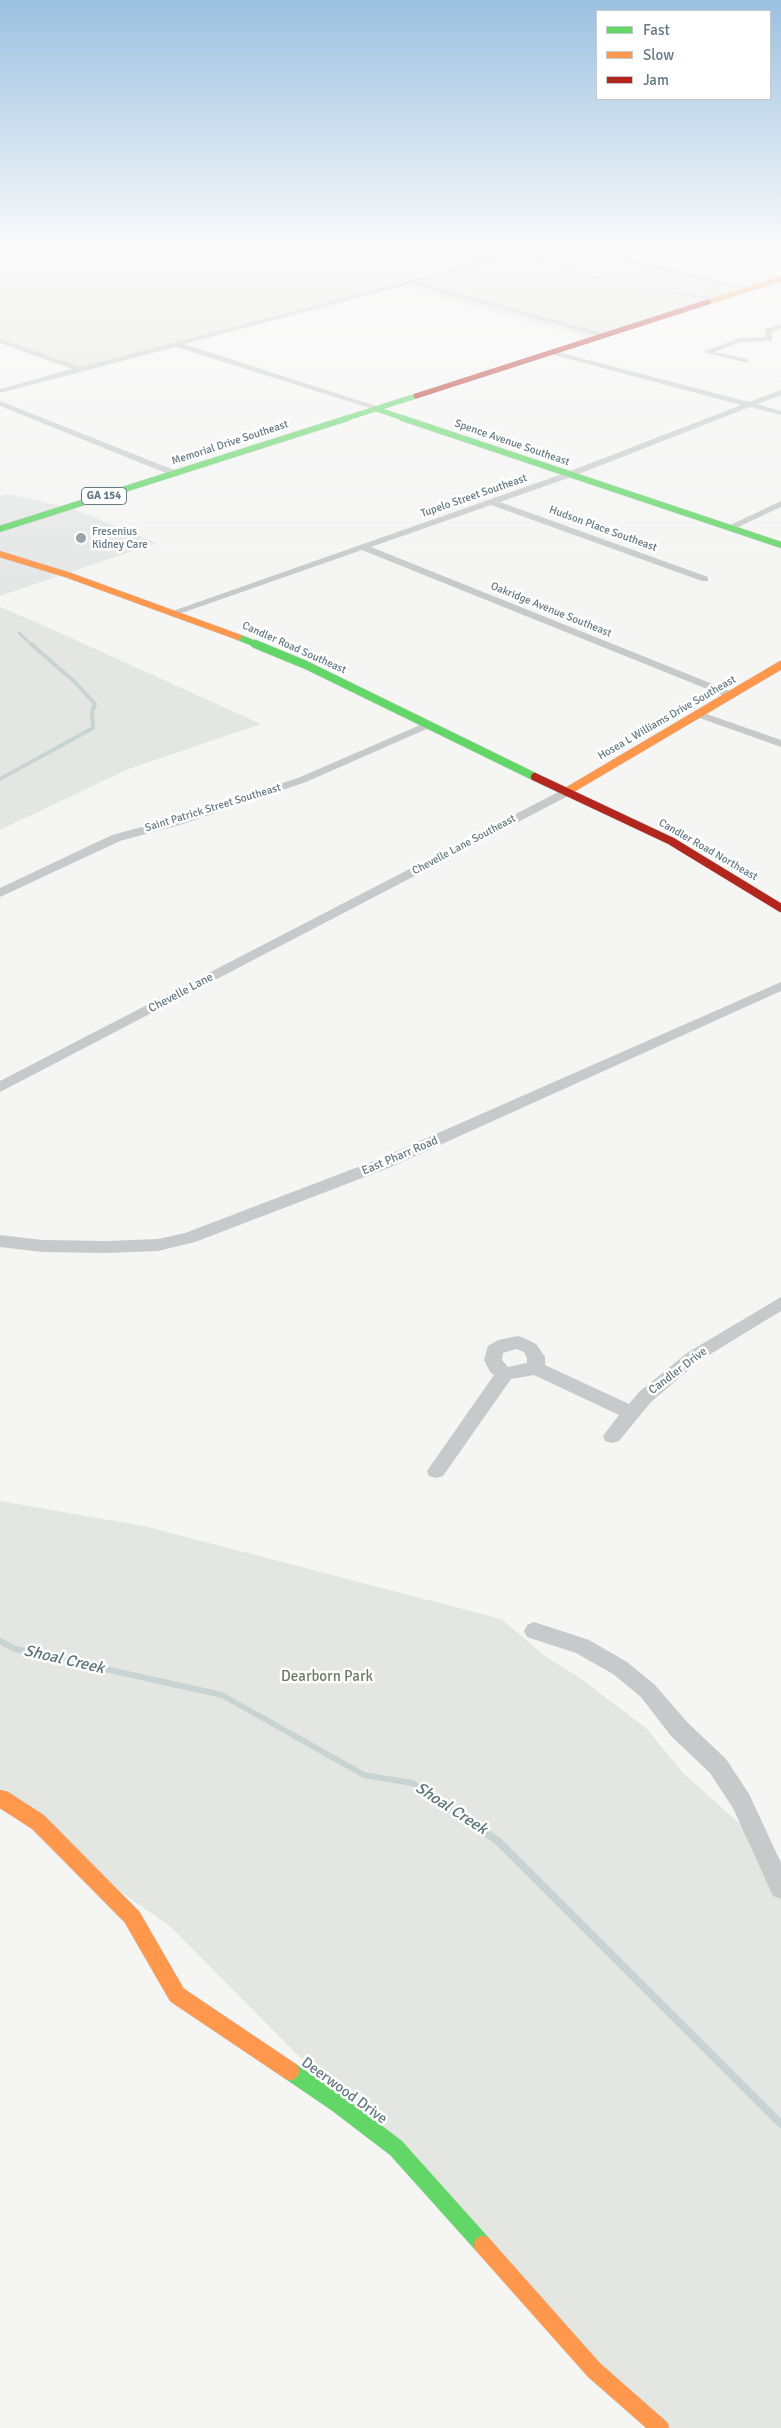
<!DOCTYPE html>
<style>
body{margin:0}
#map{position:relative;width:781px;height:2428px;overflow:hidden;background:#f5f5f4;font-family:Signika,sans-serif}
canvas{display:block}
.legend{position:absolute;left:596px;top:10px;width:175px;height:90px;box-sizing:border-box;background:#fff;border:1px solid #c1cacd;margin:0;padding:6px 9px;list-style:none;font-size:15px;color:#657a83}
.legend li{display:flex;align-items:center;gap:10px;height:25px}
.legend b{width:25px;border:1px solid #c1cacd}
</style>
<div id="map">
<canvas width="781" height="2428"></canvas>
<ul class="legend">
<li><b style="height:6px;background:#63d668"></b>Fast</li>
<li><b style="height:6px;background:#ff974d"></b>Slow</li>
<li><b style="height:6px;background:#b3261e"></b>Jam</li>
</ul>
</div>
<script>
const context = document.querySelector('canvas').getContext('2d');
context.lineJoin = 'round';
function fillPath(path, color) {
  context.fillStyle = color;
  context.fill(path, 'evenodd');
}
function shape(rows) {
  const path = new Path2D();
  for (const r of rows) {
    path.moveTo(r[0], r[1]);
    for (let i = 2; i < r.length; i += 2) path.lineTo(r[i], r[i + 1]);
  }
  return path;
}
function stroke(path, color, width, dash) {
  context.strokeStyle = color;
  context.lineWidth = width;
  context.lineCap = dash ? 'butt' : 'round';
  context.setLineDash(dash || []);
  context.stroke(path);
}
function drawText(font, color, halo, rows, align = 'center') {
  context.font = font + ' Signika,sans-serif';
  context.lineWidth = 5;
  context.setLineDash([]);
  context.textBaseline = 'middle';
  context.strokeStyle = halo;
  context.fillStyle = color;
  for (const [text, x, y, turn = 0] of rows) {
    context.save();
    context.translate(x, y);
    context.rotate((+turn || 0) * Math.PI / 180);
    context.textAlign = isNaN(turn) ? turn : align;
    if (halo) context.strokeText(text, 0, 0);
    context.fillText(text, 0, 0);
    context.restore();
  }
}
const built = shape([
 [8,494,71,508,157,543,0,596,0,496]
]);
const green = shape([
 [0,243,564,243,749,291,596,340,395,286,77,370,0,342],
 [0,607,38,623,261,724,126,770,0,830],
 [0,1501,144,1526,501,1619,549,1659,577,1676,646,1728,685,1775,781,1860,781,2428,649,2428,426,2185,172,1928,0,1806]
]);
const water = shape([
 [455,243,530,243,498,250]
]);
const streamFar4 = shape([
 [516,257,643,289,711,298]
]);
const streamFar3 = shape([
 [19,633,32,645]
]);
const streamFar2 = shape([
 [0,779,93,728,92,712,95,704,76,683,31,644]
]);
const streamFar1 = shape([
 [0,1641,15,1649,222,1695,364,1775,412,1783,439,1801]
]);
const stream = shape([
 [437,1800,498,1841,781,2124]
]);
const street = shape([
 [553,243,565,243,752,289,749,291,559,245,418,282,606,334,606,338,411,284,184,344,379,407,379,411,176,347,0,393,0,389,72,369,0,343,0,339,81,367,553,243],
 [714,243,725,243,781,254,781,258,714,243],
 [781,324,781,328,772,332,772,341,740,342,715,352,748,359,748,363,703,352,739,338,765,337,765,329,781,324],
 [550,350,749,402,781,390,781,395,757,404,781,411,781,415,750,407,571,477,500,502,708,577,708,581,702,581,491,505,371,547,735,693,735,697,727,697,362,550,176,615,172,616,167,613,565,473,741,405,550,354,550,350],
 [0,401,179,472,180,474,173,476,0,406,0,401],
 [781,501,781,507,732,530,724,528,781,501],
 [698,711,781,740,781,747,694,716,694,712,698,711],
 [427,722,431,723,431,727,306,782,183,824,120,841,0,897,0,888,112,835,175,818,298,778,427,722],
 [566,788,572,792,570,795,0,1092,0,1081,566,788],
 [781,982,781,991,391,1167,195,1242,158,1251,107,1253,42,1252,0,1247,0,1235,42,1240,107,1241,158,1239,185,1233,379,1159,781,982],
 [781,1297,781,1311,699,1361,651,1402,619,1441,612,1443,605,1441,603,1436,619,1415,534,1375,511,1379,443,1476,436,1478,429,1476,427,1471,494,1375,490,1372,484,1360,488,1346,498,1340,518,1336,524,1338,536,1344,545,1357,545,1365,629,1404,639,1392,687,1353,781,1297],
 [516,1349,524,1352,527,1358,527,1363,508,1367,502,1360,503,1353,516,1349],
 [534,1622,589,1640,627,1662,655,1685,687,1722,726,1759,749,1794,781,1863,781,1899,773,1896,733,1808,710,1773,671,1736,641,1697,613,1674,576,1653,527,1637,524,1631,527,1625,534,1622]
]);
const fastFar3 = shape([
 [376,409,406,419],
 [344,419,416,396]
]);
const fastFar2 = shape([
 [402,418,781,545],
 [0,529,348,418],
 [238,637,258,645]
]);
const fastFar1 = shape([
 [255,644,306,665,535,777]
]);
const fast = shape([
 [290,2071,337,2103,396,2148,483,2245]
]);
const slowFar4 = shape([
 [708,302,781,279]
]);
const slowFar3 = shape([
 [0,554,68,575,238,637]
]);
const slowFar2 = shape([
 [566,792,781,665]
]);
const slowFar1 = shape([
 [0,1797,6,1801]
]);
const slow = shape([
 [4,1800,38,1822,132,1917,177,1995,290,2071],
 [483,2245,594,2370,660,2428]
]);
const jamFar1 = shape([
 [416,396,708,302]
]);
const jam = shape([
 [535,777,671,841,781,908]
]);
const markers = [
 [81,538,6,"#97a5ab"]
];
const farStreetnames = [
 ["Memorial Drive Southeast",230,443,-18],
 ["Spence Avenue Southeast",512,443,19],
 ["Tupelo Street Southeast",474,496,-19],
 ["Hudson Place Southeast",603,529,20],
 ["Oakridge Avenue Southeast",551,610,22],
 ["Candler Road Southeast",294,648,24],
 ["Hosea L Williams Drive Southeast",667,718,-30],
 ["Saint Patrick Street Southeast",213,808,-17],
 ["Chevelle Lane Southeast",464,845,-28],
 ["Candler Road Northeast",708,850,30]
];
const shields = [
 [104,496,45]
];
const shieldNames = [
 ["GA 154",104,496]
];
const farPoinames = [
 ["Fresenius",92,532],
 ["Kidney Care",92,545]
];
const streetNames = [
 ["Chevelle Lane",181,993,-28],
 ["East Pharr Road",400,1156,-23],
 ["Candler Drive",678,1371,-37]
];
const nearParknames = [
 ["Dearborn Park",327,1677]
];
const nearStreetnames = [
 ["Deerwood Drive",344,2091,36]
];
const nearWaternames = [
 ["Shoal Creek",64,1660,13],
 ["Shoal Creek",451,1809,33]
];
fillPath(built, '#e5e6e6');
fillPath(green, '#e4e7e1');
fillPath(water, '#c8d3d4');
stroke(streamFar4, '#c8d3d4', 2);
stroke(streamFar3, '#c8d3d4', 2.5);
stroke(streamFar2, '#c8d3d4', 4);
stroke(streamFar1, '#c8d3d4', 6);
stroke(stream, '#c8d3d4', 8);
stroke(fastFar3, '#d1d3d3', 5.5);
stroke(fastFar2, '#d1d3d3', 7);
stroke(fastFar1, '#d1d3d3', 9);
stroke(fast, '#d1d3d3', 19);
stroke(slowFar4, '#d1d3d3', 5.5);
stroke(slowFar3, '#d1d3d3', 7);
stroke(slowFar2, '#d1d3d3', 9);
stroke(slowFar1, '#d1d3d3', 15);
stroke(slow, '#d1d3d3', 19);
stroke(jamFar1, '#d1d3d3', 5.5);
stroke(jam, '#d1d3d3', 9);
fillPath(street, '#c7c9ca');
stroke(fastFar3, '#63d668', 5);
stroke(fastFar2, '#63d668', 6);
stroke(fastFar1, '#63d668', 8);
stroke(fast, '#63d668', 18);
stroke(slowFar4, '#ff974d', 5);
stroke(slowFar3, '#ff974d', 6);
stroke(slowFar2, '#ff974d', 8);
stroke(slowFar1, '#ff974d', 14);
stroke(slow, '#ff974d', 18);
stroke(jamFar1, '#b3261e', 5);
stroke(jam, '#b3261e', 8);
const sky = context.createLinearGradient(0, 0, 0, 583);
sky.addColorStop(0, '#9bc0e0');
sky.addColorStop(0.42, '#fafafa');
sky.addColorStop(1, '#fafafa00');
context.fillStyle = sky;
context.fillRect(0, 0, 781, 583);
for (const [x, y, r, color] of markers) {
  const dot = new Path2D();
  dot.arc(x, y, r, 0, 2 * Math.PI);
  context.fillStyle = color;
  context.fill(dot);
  stroke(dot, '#fff', 2);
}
drawText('11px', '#657a83', '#fff', farStreetnames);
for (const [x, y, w] of shields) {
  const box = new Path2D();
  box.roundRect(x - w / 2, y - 8.5, w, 17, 4);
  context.fillStyle = '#fff';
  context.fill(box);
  stroke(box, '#657a83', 1);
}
drawText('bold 11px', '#657a83', null, shieldNames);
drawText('11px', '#657a83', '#fff', farPoinames, 'left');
drawText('12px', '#657a83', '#fff', streetNames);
drawText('15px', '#6c7b64', '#fff', nearParknames);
drawText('15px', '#657a83', '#fff', nearStreetnames);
drawText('italic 16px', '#5c7679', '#fff', nearWaternames);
</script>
